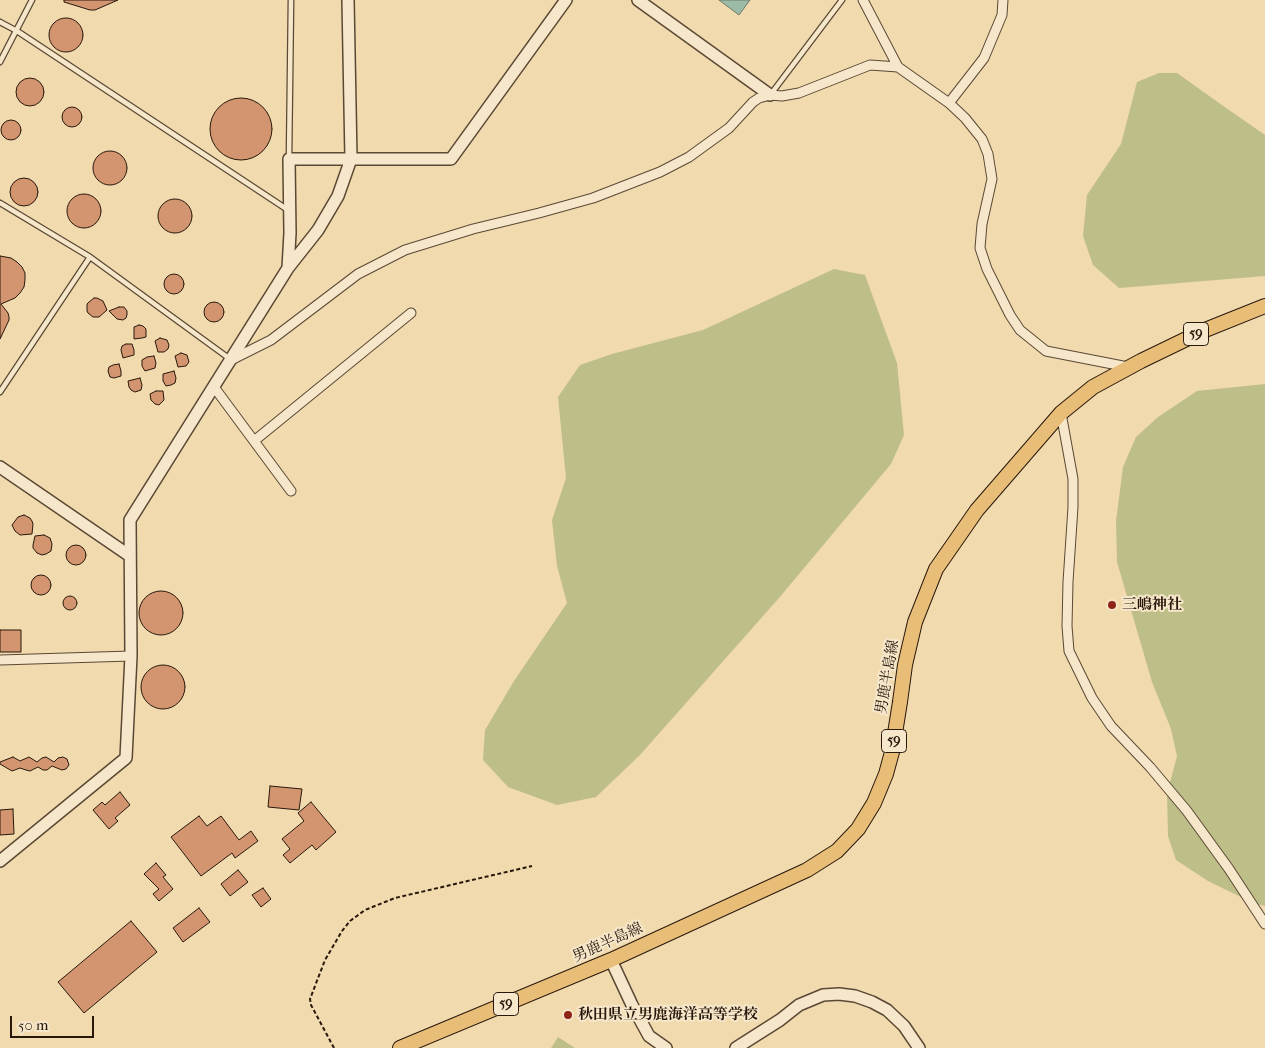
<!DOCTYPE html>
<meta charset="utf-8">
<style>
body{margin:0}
#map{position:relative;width:1265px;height:1048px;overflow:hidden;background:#f1daae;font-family:"IM FELL French Canon",serif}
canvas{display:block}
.scale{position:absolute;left:10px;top:1016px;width:84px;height:22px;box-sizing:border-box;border:2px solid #28180c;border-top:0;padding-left:6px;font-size:15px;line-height:18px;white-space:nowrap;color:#28180c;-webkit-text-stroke:4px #f6e7ca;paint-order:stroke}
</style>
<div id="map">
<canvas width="1265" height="1048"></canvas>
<div class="scale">50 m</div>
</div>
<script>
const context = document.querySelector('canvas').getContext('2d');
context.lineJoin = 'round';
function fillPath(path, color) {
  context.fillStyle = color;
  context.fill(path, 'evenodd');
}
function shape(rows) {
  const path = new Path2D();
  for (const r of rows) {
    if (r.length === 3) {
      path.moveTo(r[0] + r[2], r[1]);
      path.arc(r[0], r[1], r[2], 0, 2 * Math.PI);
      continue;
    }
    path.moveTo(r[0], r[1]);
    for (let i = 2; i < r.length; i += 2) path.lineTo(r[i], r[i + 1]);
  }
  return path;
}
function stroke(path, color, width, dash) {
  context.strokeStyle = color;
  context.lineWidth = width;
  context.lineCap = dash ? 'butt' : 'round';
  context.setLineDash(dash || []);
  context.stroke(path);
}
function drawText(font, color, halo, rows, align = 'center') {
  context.font = font + ' "IM FELL French Canon","Noto Serif JP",serif';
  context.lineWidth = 4;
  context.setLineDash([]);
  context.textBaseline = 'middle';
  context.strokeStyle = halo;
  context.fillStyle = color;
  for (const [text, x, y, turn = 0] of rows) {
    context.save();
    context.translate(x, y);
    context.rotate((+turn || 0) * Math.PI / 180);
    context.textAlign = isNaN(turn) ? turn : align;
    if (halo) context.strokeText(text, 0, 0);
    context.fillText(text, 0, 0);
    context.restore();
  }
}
const green = shape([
 [1159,73,1177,73,1219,103,1265,135,1265,276,1119,288,1093,265,1083,236,1087,195,1121,144,1137,82],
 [834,269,865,275,897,363,904,435,891,464,779,598,640,755,596,797,557,805,508,787,483,760,485,730,514,681,567,603,557,566,552,520,566,478,558,397,580,365,612,354,703,330],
 [1265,384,1265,906,1253,903,1208,881,1176,860,1168,836,1167,794,1177,756,1171,729,1152,682,1117,562,1116,521,1123,467,1136,437,1158,417,1197,391],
 [558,1037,575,1048,551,1048]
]);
const water = shape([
 [719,0,750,0,739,15,719,0]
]);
const building = shape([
 [64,0,118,0,95,10,90,10,64,2,64,0],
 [66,35,17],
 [30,92,14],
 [241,129,31],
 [72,117,10],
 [11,130,10],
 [110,168,17],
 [24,192,14],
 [84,211,17],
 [175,216,17],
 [0,256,11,258,17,262,22,267,25,273,25,280,24,287,20,293,15,298,1,304,8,313,9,317,9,320,0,339,0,256],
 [174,284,10],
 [94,298,97,298,103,301,107,310,99,317,93,317,88,313,87,311,87,304,89,302,94,298],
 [214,312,10],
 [119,307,124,307,127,311,127,315,126,318,123,320,117,319,109,311,119,307],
 [139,325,143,326,146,329,146,337,142,338,134,339,134,327,139,325],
 [160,338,167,340,169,345,168,349,164,352,158,352,155,341,160,338],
 [126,344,132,344,134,350,134,355,123,358,121,350,122,346,126,344],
 [181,353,187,355,189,362,186,366,178,367,175,356,181,353],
 [154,356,156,363,155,368,145,371,142,366,142,360,147,357,154,356],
 [119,364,121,371,121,376,114,378,110,377,108,371,109,367,113,365,119,364],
 [174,371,176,378,175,383,171,385,166,386,163,381,163,374,174,371],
 [140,378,142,385,141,390,135,392,131,390,129,387,128,381,140,378],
 [156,391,163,391,164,400,159,405,155,404,151,400,150,394,156,391],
 [24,515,30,518,32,521,33,524,32,534,20,535,15,531,12,525,18,517,24,515],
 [44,535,50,538,52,544,51,551,46,554,42,555,37,553,33,548,33,545,35,536,44,535],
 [76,555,10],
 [41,585,10],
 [161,613,22],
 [70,603,7],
 [0,630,21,630,21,652,0,652,0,630],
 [163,687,22],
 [13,757,20,761,29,757,37,762,42,758,46,757,54,762,58,758,63,757,67,759,69,765,66,769,62,770,52,766,47,770,43,770,38,767,30,771,26,770,20,768,12,771,0,764,0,762,13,757],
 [270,786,302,789,299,810,268,807,270,786],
 [120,792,130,805,115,818,118,821,109,829,93,810,102,802,105,805,120,792],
 [311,802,336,832,316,850,312,845,290,863,283,855,290,849,282,839,304,821,298,813,311,802],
 [13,809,14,834,0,835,0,810,13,809],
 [199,816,207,826,221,816,239,840,251,831,258,841,235,858,232,853,201,876,171,837,199,816],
 [156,863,166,875,163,877,173,889,159,901,153,894,159,889,144,874,156,863],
 [238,870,248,882,230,896,221,884,238,870],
 [263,888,271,899,261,907,252,895,263,888],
 [199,908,210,922,183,942,173,928,199,908],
 [131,921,157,952,84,1013,58,982,131,921]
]);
const path = shape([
 [334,1048,311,1005,310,999,325,960,342,931,350,921,365,910,395,898,532,866]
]);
const service = shape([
 [0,22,17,31,288,210],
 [0,62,32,0],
 [771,94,842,0],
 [289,159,291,0],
 [0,203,90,257,230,359],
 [0,392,90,257]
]);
const minor = shape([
 [863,0,898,67,949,103,965,118,982,139,988,154,992,179,982,224,980,248,987,269,1010,315,1020,330,1046,351,1128,367],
 [949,103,984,58,1002,15,1003,0],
 [231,360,271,340,358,274,405,250,473,229,539,213,593,198,660,172,689,157,729,128,753,102,759,98,770,95,782,96,799,93,870,65,898,67],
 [214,387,291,491],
 [1061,413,1073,479,1073,507,1068,582,1067,626,1069,651,1092,698,1111,726,1150,767,1187,811,1229,869,1265,924],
 [254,441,411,313],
 [0,660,131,656]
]);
const tertiary = shape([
 [638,0,770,95],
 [288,268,318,230,338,196,351,159,348,0],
 [0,467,130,556],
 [0,861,126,758,131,656,130,520,288,268,290,233,289,159,451,159,566,0],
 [611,960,632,1005,649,1036,666,1048],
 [736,1048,780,1020,799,1005,823,995,839,994,855,996,872,1002,887,1010,904,1026,919,1048]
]);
const primary = shape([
 [400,1048,611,960,807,870,837,851,858,829,874,803,886,774,892,752,900,702,905,665,915,622,936,569,977,510,1061,413,1093,387,1141,361,1205,330,1265,306]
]);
const markers = [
 [1112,605,5,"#8f2418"],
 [568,1015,5,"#8f2418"]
];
const shields = [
 [1196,334,25],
 [894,741,25],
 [506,1004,25]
];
const shieldNames = [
 ["59",1196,334],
 ["59",894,741],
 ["59",506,1004]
];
const poiNames = [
 ["三嶋神社",1122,605],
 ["秋田県立男鹿海洋高等学校",578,1015]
];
const streetNames = [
 ["男鹿半島線",888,677,-80],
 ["男鹿半島線",608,943,-24]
];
fillPath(green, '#bebe88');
fillPath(water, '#9bbba7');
stroke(water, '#6d7a69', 1);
fillPath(building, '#d2956f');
stroke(building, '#28180c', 1);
stroke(service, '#5a4834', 7);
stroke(minor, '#5a4834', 11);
stroke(tertiary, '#5a4834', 14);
stroke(primary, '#28180c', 16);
stroke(path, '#28180c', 2, [4, 2.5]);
stroke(service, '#f6e7ca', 4.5);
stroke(minor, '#f6e7ca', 9);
stroke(tertiary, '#f6e7ca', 11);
stroke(primary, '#e8bd77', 14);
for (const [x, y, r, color] of markers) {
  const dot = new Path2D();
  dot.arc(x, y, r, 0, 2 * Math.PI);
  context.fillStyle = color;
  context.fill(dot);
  stroke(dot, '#f6e7ca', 2);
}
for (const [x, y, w] of shields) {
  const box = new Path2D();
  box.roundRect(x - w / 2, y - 11.5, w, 23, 4);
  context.fillStyle = '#f6e7ca';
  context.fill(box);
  stroke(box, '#28180c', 1);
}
drawText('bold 14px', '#28180c', null, shieldNames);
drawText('bold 15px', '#28180c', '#f6e7ca', poiNames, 'left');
drawText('15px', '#28180c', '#f6e7ca', streetNames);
</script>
